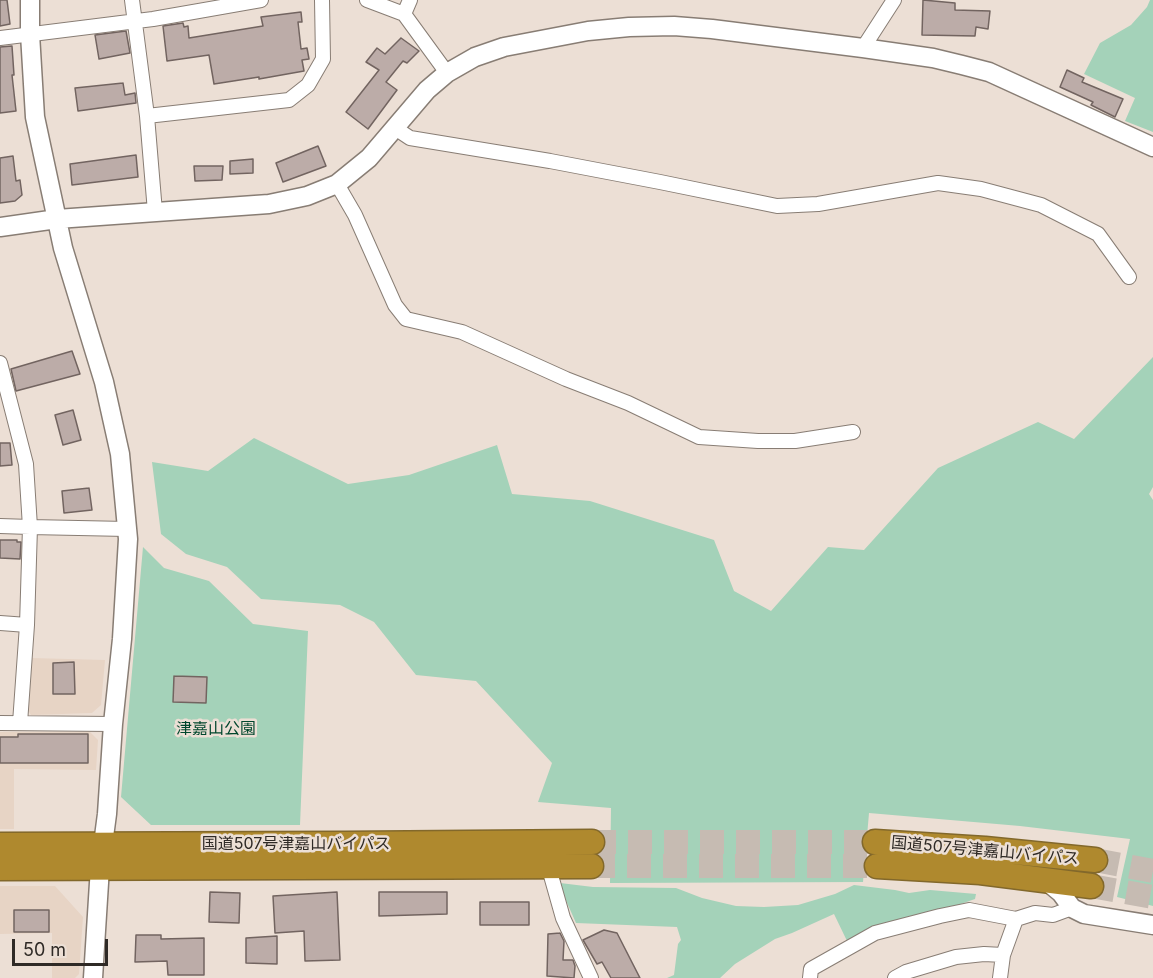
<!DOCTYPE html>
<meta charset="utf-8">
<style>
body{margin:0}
#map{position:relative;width:1153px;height:978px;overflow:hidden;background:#ecdfd5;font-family:Inter,sans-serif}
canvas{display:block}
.scale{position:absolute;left:12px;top:939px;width:96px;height:27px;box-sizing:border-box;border:3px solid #2f2a26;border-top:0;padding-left:8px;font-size:18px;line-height:21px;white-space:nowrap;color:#2f2a26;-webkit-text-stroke:4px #ecdfd5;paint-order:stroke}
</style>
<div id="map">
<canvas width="1153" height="978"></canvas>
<div class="scale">50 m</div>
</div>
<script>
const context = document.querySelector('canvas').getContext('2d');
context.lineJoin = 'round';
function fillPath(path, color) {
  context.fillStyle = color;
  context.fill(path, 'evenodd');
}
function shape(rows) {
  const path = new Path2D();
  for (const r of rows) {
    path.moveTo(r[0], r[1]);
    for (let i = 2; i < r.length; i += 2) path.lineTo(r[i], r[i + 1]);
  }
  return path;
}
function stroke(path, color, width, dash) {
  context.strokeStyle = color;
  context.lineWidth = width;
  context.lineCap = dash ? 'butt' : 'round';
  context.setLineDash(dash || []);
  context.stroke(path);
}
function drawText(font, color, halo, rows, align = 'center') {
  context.font = font + ' Inter,"Noto Sans JP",sans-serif';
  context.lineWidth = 5;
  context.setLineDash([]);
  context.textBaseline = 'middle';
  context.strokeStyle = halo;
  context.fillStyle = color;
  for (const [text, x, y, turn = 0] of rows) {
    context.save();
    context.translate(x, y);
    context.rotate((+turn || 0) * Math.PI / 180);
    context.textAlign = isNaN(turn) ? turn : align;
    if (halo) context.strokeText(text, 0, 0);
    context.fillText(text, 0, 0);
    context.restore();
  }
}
const built = shape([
 [31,658,105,660,101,705,92,713,31,715,27,709],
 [0,732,90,732,98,740,96,770,14,769,14,829,0,829],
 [0,886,55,886,83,917,79,974,75,978,52,978,52,933,0,934]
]);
const green = shape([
 [1150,0,1153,0,1153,132,1125,121,1135,98,1084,74,1100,43,1131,25,1147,7],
 [1153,357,1153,487,1149,494,1153,500,1153,906,1117,897,1130,839,1020,826,869,813,863,882,610,883,611,808,538,802,552,763,476,681,416,675,374,622,340,605,261,599,227,567,186,554,161,534,152,462,208,471,254,438,348,484,409,475,497,445,512,494,590,501,714,540,734,591,771,611,828,547,864,550,938,468,1038,422,1074,439],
 [143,547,164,568,209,581,253,624,308,631,300,825,151,825,121,797],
 [560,883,593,887,676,888,702,898,736,906,764,907,798,905,835,894,854,885,895,890,909,893,930,890,976,894,975,899,848,943,834,914,792,933,775,939,735,964,720,978,667,978,674,975,678,944,681,940,677,927,576,923,564,896]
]);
const building = shape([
 [0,0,7,0,10,24,0,26,0,0],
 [923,0,955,3,955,10,990,11,988,29,976,27,975,36,922,35,923,0],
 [301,12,302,22,298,22,301,49,307,48,309,59,302,60,304,71,259,79,259,77,214,84,209,55,167,61,163,26,183,23,184,27,188,26,189,38,263,26,261,17,301,12],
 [126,31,130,53,99,59,95,35,126,31],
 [401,38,419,51,407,63,403,61,386,82,397,90,368,129,346,112,379,70,366,62,377,48,385,54,401,38],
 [12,46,14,75,12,75,16,111,0,113,0,47,12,46],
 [1067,70,1084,78,1082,82,1123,99,1115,117,1091,105,1093,102,1060,87,1067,70],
 [123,83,125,95,135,93,136,103,78,111,75,88,123,83],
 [318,146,326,166,283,182,276,163,318,146],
 [136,155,138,177,72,185,70,164,136,155],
 [13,156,16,181,20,180,22,195,15,201,0,203,0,158,13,156],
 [253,159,253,173,230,174,230,161,253,159],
 [194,166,223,166,222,180,195,181,194,166],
 [72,351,80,374,16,391,11,369,72,351],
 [73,410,81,440,63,445,55,415,73,410],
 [0,443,10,443,12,465,0,466,0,443],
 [89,488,92,510,64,513,62,491,89,488],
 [0,540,17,540,17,542,21,542,20,559,0,558,0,540],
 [74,662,75,694,53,694,53,663,74,662],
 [174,676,207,677,206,703,173,702,174,676],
 [18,734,88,734,88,763,0,763,0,737,18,737,18,734],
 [210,892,240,893,239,923,209,922,210,892],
 [337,892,340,960,305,961,304,931,275,933,273,896,337,892],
 [379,892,447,892,447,914,379,916,379,892],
 [480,902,529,902,529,925,480,925,480,902],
 [14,910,49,910,49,932,14,932,14,910],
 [604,930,617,933,640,978,611,978,602,962,597,964,583,940,604,930],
 [560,933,564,941,563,960,573,960,575,966,574,978,547,976,548,934,560,933],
 [136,935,161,935,161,939,204,938,204,975,168,975,167,961,135,962,136,935],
 [277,936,277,964,246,963,246,938,277,936]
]);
const highwayTunnel = shape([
 [592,842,875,842],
 [1095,860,1153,871],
 [591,866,877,866],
 [1091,886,1153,897]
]);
const street = shape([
 [132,0,147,116,155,212],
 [367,0,404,14,447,73],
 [404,14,410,0],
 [0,38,153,19,261,0],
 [863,48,894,0],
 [147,116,289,100,308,85,323,59,322,0],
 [395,128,410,138,550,161,660,182,777,206,818,204,938,183,981,189,1041,205,1098,234,1129,277],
 [337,184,355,215,395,305,406,319,462,332,566,379,628,403,699,437,758,441,795,441,853,432],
 [0,363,26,464,30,527,127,529],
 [0,526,30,527,27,625,20,723],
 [0,623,27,625],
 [0,723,113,724],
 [548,865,563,918,591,978],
 [810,978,811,969,875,933,940,916,969,910,1016,919,1035,913,1053,915,1072,908],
 [895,978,906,972,956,957,984,954,1003,955],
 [1000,978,1003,955,1016,919]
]);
const secondary = shape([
 [30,0,30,34,35,117,63,248,104,382,120,454,128,539,122,639,113,724,107,814,100,867,93,978],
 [0,227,57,219,269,204,307,196,337,184,369,158,427,90,447,73,475,57,504,47,588,31,629,27,674,26,712,29,863,48,933,58,962,65,989,72,1153,147],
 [1044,879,1061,893,1072,908,1084,914,1153,925]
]);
const highway = shape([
 [875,842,985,849,1095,860],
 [0,845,346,844,592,842],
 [877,866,980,872,1091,886],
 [0,868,591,866]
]);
const parkNames = [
 ["津嘉山公園",216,729]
];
const streetNames = [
 ["国道507号津嘉山バイパス",296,844],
 ["国道507号津嘉山バイパス",985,851,5]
];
fillPath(built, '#e7d4c5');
fillPath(green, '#a4d2b9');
fillPath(building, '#bcaca8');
stroke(building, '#726460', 1.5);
stroke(highwayTunnel, '#c6bbb2', 24, [24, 12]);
stroke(street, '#887d74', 16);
stroke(secondary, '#887d74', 21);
stroke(highway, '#82682b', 27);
stroke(street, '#fff', 14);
stroke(secondary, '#fff', 18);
stroke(highway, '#af892e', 24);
drawText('16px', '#00472d', '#ecdfd5', parkNames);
drawText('16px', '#2f2a26', '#ecdfd5', streetNames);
</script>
